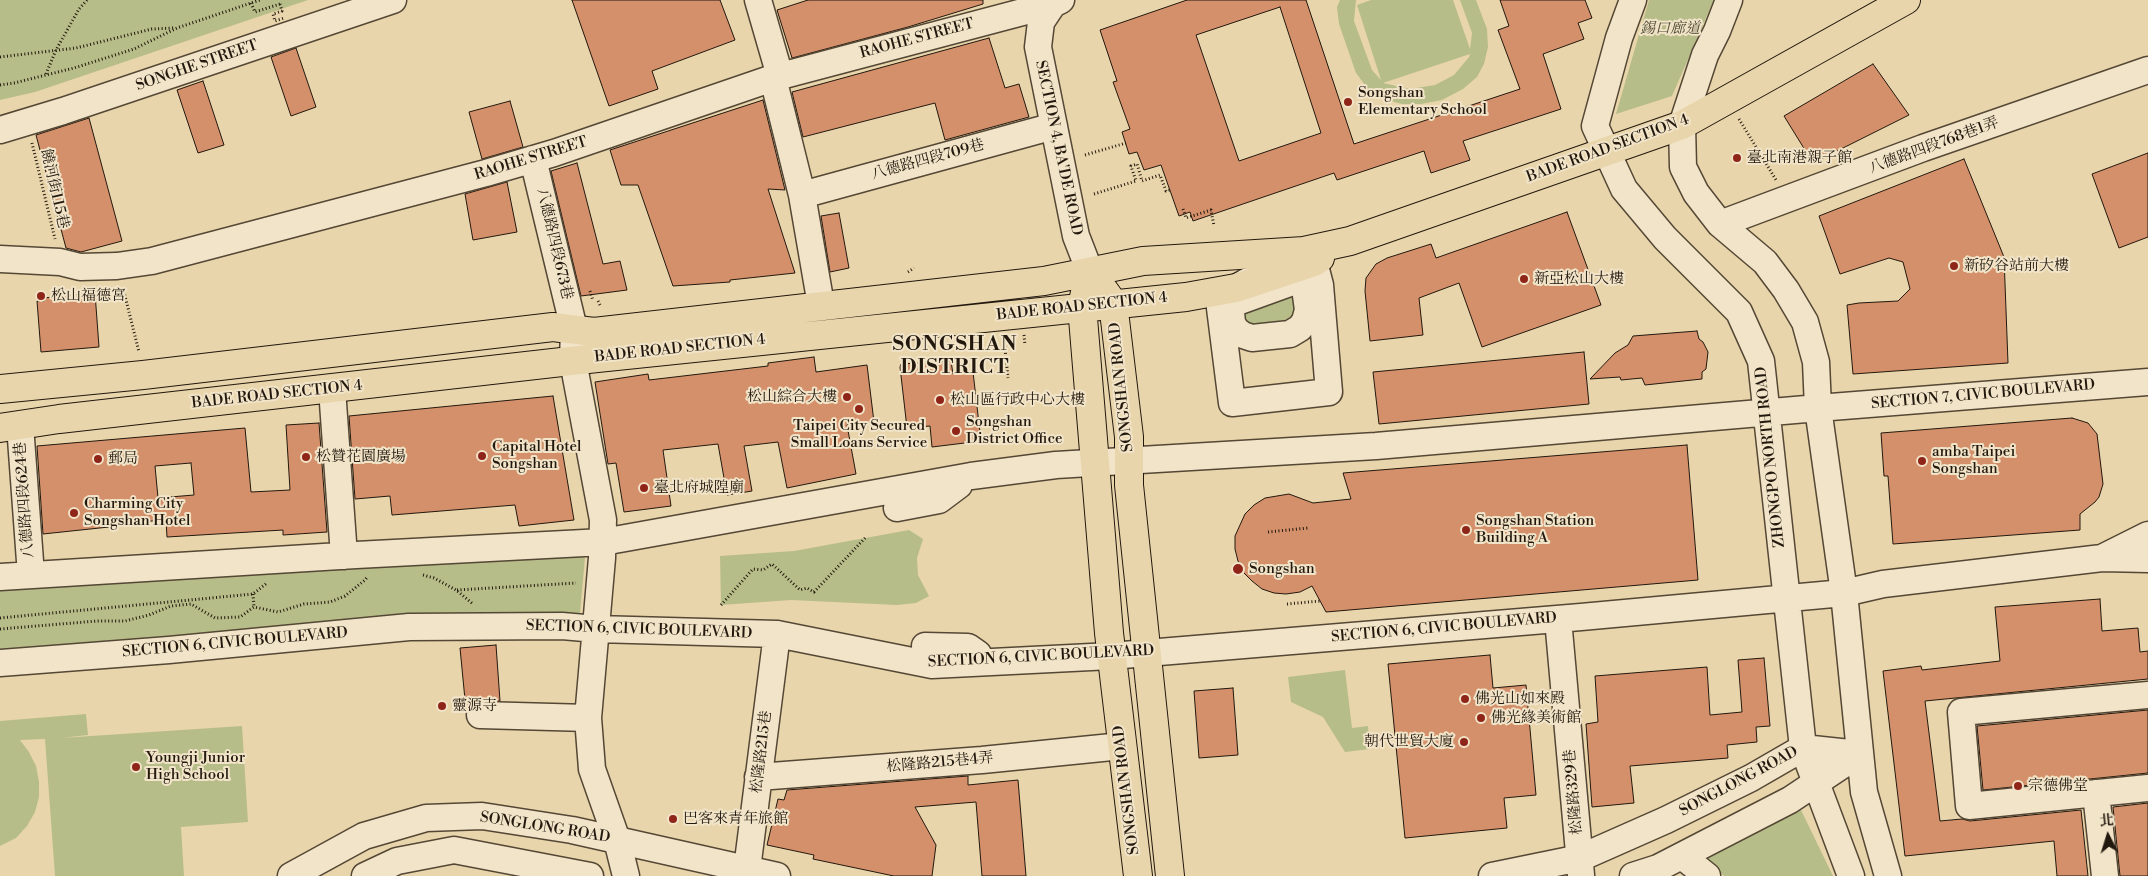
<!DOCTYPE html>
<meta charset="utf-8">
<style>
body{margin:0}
#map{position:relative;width:2148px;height:876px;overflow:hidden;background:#e9d5ab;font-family:"Libre Bodoni","Noto Serif TC",serif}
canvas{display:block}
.north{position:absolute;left:2083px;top:811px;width:50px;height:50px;-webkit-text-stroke:4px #f1e4c8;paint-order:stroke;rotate:355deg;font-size:14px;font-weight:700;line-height:20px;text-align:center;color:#22180e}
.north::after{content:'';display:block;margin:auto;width:18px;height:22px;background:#22180e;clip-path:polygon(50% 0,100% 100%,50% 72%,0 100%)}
</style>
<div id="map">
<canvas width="2148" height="876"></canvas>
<div class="north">北</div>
</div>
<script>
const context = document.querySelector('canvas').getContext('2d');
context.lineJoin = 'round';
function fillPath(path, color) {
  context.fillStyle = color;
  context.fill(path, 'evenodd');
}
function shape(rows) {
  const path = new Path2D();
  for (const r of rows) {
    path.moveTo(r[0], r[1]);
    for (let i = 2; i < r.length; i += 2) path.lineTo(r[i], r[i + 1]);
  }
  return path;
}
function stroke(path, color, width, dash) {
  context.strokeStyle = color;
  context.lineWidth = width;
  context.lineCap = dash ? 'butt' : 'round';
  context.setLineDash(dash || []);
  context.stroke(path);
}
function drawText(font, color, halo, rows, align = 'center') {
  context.font = font + ' "Libre Bodoni","Noto Serif TC",serif';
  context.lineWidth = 4;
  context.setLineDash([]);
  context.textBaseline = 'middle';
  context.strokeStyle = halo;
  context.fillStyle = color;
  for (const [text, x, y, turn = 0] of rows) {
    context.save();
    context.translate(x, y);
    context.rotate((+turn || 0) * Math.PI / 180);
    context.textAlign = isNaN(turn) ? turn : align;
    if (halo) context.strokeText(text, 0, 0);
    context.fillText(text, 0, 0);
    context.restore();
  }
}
const green = shape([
 [0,0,308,0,35,92,0,100],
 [1340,0,1356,0,1354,21,1372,70,1381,80,1357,5,1371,0,1453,0,1470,49,1472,33,1460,0,1476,0,1487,29,1488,47,1484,64,1477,77,1463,89,1442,100,1421,104,1402,104,1383,99,1368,89,1356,73,1339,24,1337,7],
 [1470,54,1469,57,1454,75,1435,85,1410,89,1383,83],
 [1649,0,1714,0,1672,96,1616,114],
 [1297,288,1296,324,1246,329,1242,308],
 [909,530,923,539,917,558,918,575,929,596,916,603,897,605,791,600,721,605,720,556,794,551],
 [579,554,585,558,580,613,459,617,0,657,0,586],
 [1345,670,1352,728,1368,726,1370,749,1345,752,1323,717,1291,702,1288,677],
 [86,714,88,735,61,738,242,726,248,822,181,827,184,876,55,876,45,739,20,740,29,752,36,766,39,782,39,797,35,812,27,826,16,838,0,846,0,721],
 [1800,808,1833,876,1724,876,1703,858]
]);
const building = shape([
 [572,0,720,0,735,40,652,71,658,89,609,106,572,0],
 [808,0,983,0,983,4,908,27,792,58,777,10,808,0],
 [1187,0,1306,0,1354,144,1520,89,1498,30,1509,26,1500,0,1585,0,1592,18,1578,23,1584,39,1543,54,1561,109,1463,141,1470,160,1431,173,1424,151,1337,180,1334,173,1193,221,1190,212,1179,216,1161,165,1144,170,1137,152,1129,154,1122,132,1130,129,1113,82,1117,81,1100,30,1187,0],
 [1280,7,1321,133,1239,161,1196,35,1280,7],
 [989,38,1005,88,1019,84,1029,117,945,140,935,103,803,137,792,92,989,38],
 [296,48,316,107,291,116,271,57,296,48],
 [1873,64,1909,115,1813,163,1784,116,1873,64],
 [203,81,224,145,198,153,177,90,203,81],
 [763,100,785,190,768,189,795,273,730,280,730,282,673,286,638,185,621,185,610,150,763,100],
 [510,101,523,147,482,159,469,112,510,101],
 [89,118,122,241,81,252,66,248,36,135,89,118],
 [2148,153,2148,237,2119,248,2092,174,2148,153],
 [1964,159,2004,257,2008,363,1853,374,1847,305,1859,303,1898,301,1910,289,1903,262,1889,258,1840,274,1819,216,1964,159],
 [577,163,603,264,620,261,627,290,581,296,551,171,577,163],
 [507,182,517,232,473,240,465,194,507,182],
 [1567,212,1601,305,1482,347,1459,283,1419,298,1423,335,1370,341,1365,291,1366,278,1376,264,1387,258,1431,244,1436,258,1567,212],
 [839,213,849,268,830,272,821,216,839,213],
 [95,293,99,347,41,352,37,301,44,301,43,298,95,293],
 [1697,331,1699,339,1703,342,1708,352,1706,369,1702,372,1702,379,1645,385,1642,378,1621,380,1620,377,1590,379,1615,353,1628,345,1633,336,1697,331],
 [1584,352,1589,404,1379,424,1373,372,1584,352],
 [814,357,816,372,867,365,874,422,847,425,856,474,787,488,778,442,744,446,752,491,727,495,718,444,663,450,671,506,624,512,616,463,608,464,595,382,648,374,649,380,768,366,768,363,814,357],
 [951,361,953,374,973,372,981,441,932,447,930,426,907,428,900,367,901,364,951,361],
 [553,396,574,520,519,526,515,505,392,515,390,496,355,499,349,416,553,396],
 [2072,418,2088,423,2097,434,2103,484,2099,497,2095,502,2080,514,2080,530,1893,544,1888,476,1884,476,1881,433,2072,418],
 [319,423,327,532,283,535,283,530,167,537,166,520,109,524,109,527,43,534,37,446,245,428,251,492,290,490,286,425,319,423],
 [191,463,194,495,158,498,155,466,191,463],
 [1687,445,1698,580,1326,612,1312,586,1300,592,1286,594,1274,593,1262,589,1252,581,1243,572,1238,561,1235,549,1235,536,1245,514,1254,505,1265,498,1289,494,1313,503,1351,499,1343,473,1687,445],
 [2100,599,2102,631,2138,628,2140,652,2148,651,2148,679,1925,701,1940,821,1962,819,1970,821,2081,810,2088,876,2057,876,2054,841,1905,856,1883,671,1921,666,1922,670,2000,661,1995,607,2100,599],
 [496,645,500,701,473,702,466,710,460,648,496,645],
 [1490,655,1493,688,1526,685,1536,795,1504,798,1507,828,1405,838,1388,664,1490,655],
 [1764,658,1770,726,1756,727,1757,742,1727,745,1728,758,1630,766,1634,803,1592,807,1586,724,1598,722,1595,676,1707,667,1710,715,1742,712,1738,660,1764,658],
 [1233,688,1238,755,1199,758,1194,691,1233,688],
 [2148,710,2148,773,1983,790,1977,726,2148,710],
 [968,776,968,785,1018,780,1026,876,982,876,976,802,915,807,936,845,932,876,894,876,813,859,814,855,767,845,778,799,784,800,787,790,968,776],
 [2148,803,2148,876,2120,876,2113,807,2148,803]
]);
const path = shape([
 [251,3,255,12,280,4],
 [0,57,76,48,152,29,174,28],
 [46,74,56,50,79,9,87,0],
 [0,85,14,83,74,68,134,49,177,28,260,0],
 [1739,119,1776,180],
 [32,143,55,239],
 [1085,155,1126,143],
 [1094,194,1136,181,1131,166,1137,164,1142,181,1160,175,1166,191,1170,190],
 [1183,209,1186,218,1211,210,1214,226],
 [908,272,914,268],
 [123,288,139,352],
 [590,291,593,301],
 [598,301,600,305],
 [1024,335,1025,345],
 [1004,339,1008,378],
 [1268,532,1308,528],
 [423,575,434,578,456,590,473,604],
 [457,590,576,583],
 [253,594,254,607],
 [1287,604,1320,601],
 [721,605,753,569,763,570,772,564,800,590,807,588,814,592,866,537],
 [0,618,253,594,267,583],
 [0,629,97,621,125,621,149,615,171,606,191,604,215,618,240,617,254,607,278,612,304,604,330,602,345,596,365,580,368,576]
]);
const minor = shape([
 [758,0,780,76],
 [1061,0,1053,4,1041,22,1038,47,1076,236,1090,272],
 [1633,0,1619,38,1595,126,1624,189,1665,238,1739,312,1761,361,1803,748,1851,876],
 [1729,0,1717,31,1705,55,1682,125,1683,167,1696,193,1720,224,1765,262,1786,290,1805,322,1816,362,1818,408,1844,593,1864,792,1888,876],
 [773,78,802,195,821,305],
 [0,130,63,111,393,0],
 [533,159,574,329,573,361,603,520,602,558,588,718,592,769,617,840,626,876],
 [802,195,1054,126],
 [1720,224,1923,148,2148,70],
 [0,259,60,262,80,267,117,266,152,261,486,173,554,153,773,78,1053,4],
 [1248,281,1236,288,1220,308,1232,403,1329,392,1320,285,1314,262],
 [1295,281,1302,283,1305,288,1308,310,1305,321,1300,328,1290,334,1252,338,1243,335,1236,330,1232,323,1231,312,1232,306,1237,302,1295,281],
 [332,389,344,556],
 [20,425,31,575],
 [897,508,939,500,959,485],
 [2103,558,2148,559],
 [0,577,356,555,603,542,971,476,1056,465,1376,446,1818,408,2148,382],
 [1558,619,1581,875],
 [925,646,968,647,978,654],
 [0,663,169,650,409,627,562,626,596,629,777,634,932,665,1111,656,1581,617,1844,593,1883,584,2102,558,2148,535],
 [2148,695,1961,712,1969,806,2148,788],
 [480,715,588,718],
 [758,777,982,760,1122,746],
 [2096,793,2105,876],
 [1682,856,1707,876],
 [747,869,777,634],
 [291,876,364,836,426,818,482,816,572,830,777,876],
 [365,876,397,861,454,850,590,876],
 [1492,876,1580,858,1666,820,1751,778,1803,748,1859,754],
 [1633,876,1658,868,1790,800,1859,754]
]);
const major = shape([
 [1086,288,1082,306,1109,633,1138,876],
 [1103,289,1113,303,1129,437,1129,485,1170,876],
 [0,389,143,375,553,327,594,332,1044,281,1143,261,1304,251,1350,241,1682,125,1906,0],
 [0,428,59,419,597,358,1186,297,1236,288,1314,262,1320,258]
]);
const pathBridge = shape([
 [280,4,282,11,273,14,275,21,284,18]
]);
const markers = [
 [1348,102,5,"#8f2418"],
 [1737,158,5,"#8f2418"],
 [1954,266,5,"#8f2418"],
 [1524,279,5,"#8f2418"],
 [41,296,5,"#8f2418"],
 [847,397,5,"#8f2418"],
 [940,400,5,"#8f2418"],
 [859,409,5,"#8f2418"],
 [956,431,5,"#8f2418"],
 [482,456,5,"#8f2418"],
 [306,457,5,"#8f2418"],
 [98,459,5,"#8f2418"],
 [1922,461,5,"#8f2418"],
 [644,488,5,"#8f2418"],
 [74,513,5,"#8f2418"],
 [1466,530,5,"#8f2418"],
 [1238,569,6,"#8f2418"],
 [1465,699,5,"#8f2418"],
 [442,706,5,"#8f2418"],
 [1481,718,5,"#8f2418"],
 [1464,742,5,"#8f2418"],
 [136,767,5,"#8f2418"],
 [2018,786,5,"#8f2418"],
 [673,819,5,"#8f2418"]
];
const parkNames = [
 ["錫口廊道",1670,29]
];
const streetNames = [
 ["RAOHE STREET",917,39,-15],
 ["SONGHE STREET",197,66,-19],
 ["八德路四段768巷1弄",1934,146,-20],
 ["SECTION 4, BA'DE ROAD",1058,148,78],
 ["BADE ROAD SECTION 4",1608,149,-20],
 ["RAOHE STREET",531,159,-17],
 ["八德路四段709巷",928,160,-15],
 ["饒河街115巷",54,189,77],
 ["八德路四段673巷",554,244,77],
 ["BADE ROAD SECTION 4",1082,307,-6],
 ["BADE ROAD SECTION 4",680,349,-6],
 ["SONGSHAN ROAD",1122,387,-96],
 ["BADE ROAD SECTION 4",277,395,-6],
 ["SECTION 7, CIVIC BOULEVARD",1983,395,-5],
 ["ZHONGPO NORTH ROAD",1771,457,-96],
 ["八德路四段624巷",25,500,-94],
 ["SECTION 6, CIVIC BOULEVARD",1444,628,-5],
 ["SECTION 6, CIVIC BOULEVARD",639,630,2],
 ["SECTION 6, CIVIC BOULEVARD",235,643,-5],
 ["SECTION 6, CIVIC BOULEVARD",1041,657,-3],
 ["松隆路215巷",762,752,-83],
 ["松隆路215巷4弄",940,763,-5],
 ["SONGLONG ROAD",1739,782,-28],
 ["SONGSHAN ROAD",1127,790,-97],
 ["松隆路329巷",1574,792,-95],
 ["SONGLONG ROAD",545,828,9]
];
const poiNames = [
 ["Songshan",1358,93],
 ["Elementary School",1358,110],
 ["臺北南港親子館",1747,158],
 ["新矽谷站前大樓",1964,266],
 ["新亞松山大樓",1534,279],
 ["松山福德宮",51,296],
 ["松山綜合大樓",837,397,"right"],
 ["松山區行政中心大樓",950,400],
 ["Songshan",966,422],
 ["District Office",966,439],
 ["Taipei City Secured",859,426,"center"],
 ["Small Loans Service",859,443,"center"],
 ["Capital Hotel",492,447],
 ["Songshan",492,464],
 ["amba Taipei",1932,452],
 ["Songshan",1932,469],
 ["松贊花園廣場",316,457],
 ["郵局",108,459],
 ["臺北府城隍廟",654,488],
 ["Charming City",84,504],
 ["Songshan Hotel",84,521],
 ["Songshan Station",1476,521],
 ["Building A",1476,538],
 ["Songshan",1249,569],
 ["佛光山如來殿",1475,699],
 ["靈源寺",452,706],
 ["佛光緣美術館",1491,718],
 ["朝代世貿大廈",1454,742,"right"],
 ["Youngji Junior",146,758],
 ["High School",146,775],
 ["宗德佛堂",2028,786],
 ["巴客來青年旅館",683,819]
];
const districtNames = [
 ["SONGSHAN",955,345],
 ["DISTRICT",955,368]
];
fillPath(green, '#b7bd88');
fillPath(building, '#d4906a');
stroke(building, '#22180e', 1);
stroke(minor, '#544735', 29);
stroke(major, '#22180e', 30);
stroke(path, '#22180e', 3, [1, 2.5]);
stroke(minor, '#f1e4c8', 26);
stroke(major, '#e9d5ab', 28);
stroke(pathBridge, '#22180e', 3, [1, 2.5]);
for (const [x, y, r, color] of markers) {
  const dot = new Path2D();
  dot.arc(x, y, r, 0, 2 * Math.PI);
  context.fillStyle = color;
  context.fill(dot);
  stroke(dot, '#f1e4c8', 2);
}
drawText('italic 15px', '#4f4a33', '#f1e4c8', parkNames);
drawText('15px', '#22180e', '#f1e4c8', streetNames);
drawText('15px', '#22180e', '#f1e4c8', poiNames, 'left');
context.letterSpacing = '1px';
drawText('bold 20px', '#22180e', '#f1e4c8', districtNames);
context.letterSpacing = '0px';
</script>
